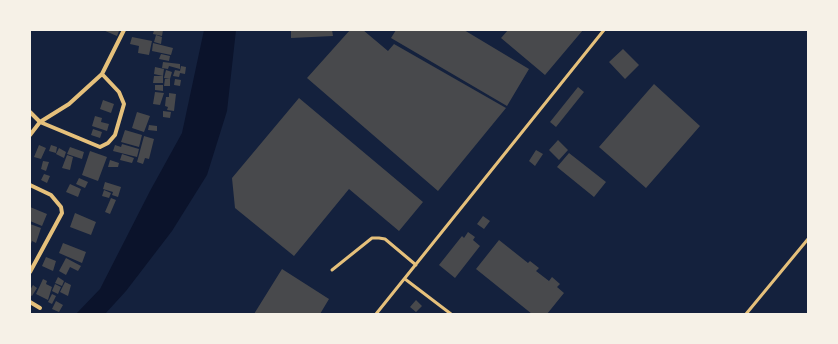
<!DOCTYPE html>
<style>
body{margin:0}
#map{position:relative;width:838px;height:344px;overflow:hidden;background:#14213d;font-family:"Times New Roman",serif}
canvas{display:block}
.frame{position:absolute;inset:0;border:31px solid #f6f1e7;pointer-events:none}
</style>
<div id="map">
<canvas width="838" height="344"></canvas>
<div class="frame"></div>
</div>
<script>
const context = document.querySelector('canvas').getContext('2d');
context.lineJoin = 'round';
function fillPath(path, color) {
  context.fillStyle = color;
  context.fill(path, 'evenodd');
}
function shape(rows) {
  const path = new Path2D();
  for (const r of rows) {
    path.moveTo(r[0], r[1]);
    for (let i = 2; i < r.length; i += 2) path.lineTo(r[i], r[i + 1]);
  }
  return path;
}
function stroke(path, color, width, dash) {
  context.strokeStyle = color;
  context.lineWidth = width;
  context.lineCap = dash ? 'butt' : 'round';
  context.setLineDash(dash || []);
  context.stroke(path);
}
const water = shape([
 [204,30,236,30,227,111,207,175,172,231,126,291,105,314,76,314,100,289,150,191,182,133]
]);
const building = shape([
 [103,30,116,30,119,31,117,36],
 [154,30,163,30,162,36,153,34],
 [291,30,332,30,333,36,291,38],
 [350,30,363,30,388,51,394,44,506,108,438,191,307,78],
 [396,30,464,30,529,69,507,106,391,38],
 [508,30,583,30,545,75,501,38],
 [156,35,162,37,161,44,154,42],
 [132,37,152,41,149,55,138,53,139,46,130,44],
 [153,43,173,48,171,55,152,51],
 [623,49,639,65,625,79,609,62],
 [161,54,170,56,169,61,159,59],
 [163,62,180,64,180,69,169,66,168,69,162,68],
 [181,66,186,67,185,74,180,73,179,77,173,76,175,70,180,71],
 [155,67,164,69,163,76,154,74],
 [166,70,172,72,170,79,164,78],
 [154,76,163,76,163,83,153,83],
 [165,79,170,79,170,86,164,86],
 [175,79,181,80,180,86,174,85],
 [654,84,700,126,646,188,599,147],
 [155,85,163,85,163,91,155,90],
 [578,87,584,92,556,127,550,122],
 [155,92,164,93,160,105,153,104],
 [169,93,176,94,174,111,167,110,168,107,165,106,166,97,169,97],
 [299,98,423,202,399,231,349,189,294,256,235,208,232,178],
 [103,100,114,104,111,113,100,109],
 [163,111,171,112,170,118,163,117],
 [137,112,150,116,144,132,132,128],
 [95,116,102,118,101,122,109,124,107,131,92,126],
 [149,125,157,126,157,131,148,130],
 [93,129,102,132,100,138,91,135],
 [125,130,142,135,139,147,121,142],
 [144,136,154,139,149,159,145,158,143,164,137,162],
 [558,140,568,150,559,160,549,150],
 [122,144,139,149,137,157,113,151,115,145,121,147],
 [39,145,46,148,41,159,34,157],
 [51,145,57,147,56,153,49,151],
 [70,147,84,152,82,159,67,154],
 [59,148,66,152,64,158,56,154],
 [536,150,543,154,535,166,529,161],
 [90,151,107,157,98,181,82,175],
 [569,153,606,182,594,197,557,167],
 [122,154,134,158,132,163,120,160],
 [67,155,73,157,70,170,62,168],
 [110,160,119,163,118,167,108,167],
 [43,161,49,162,46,171,41,169],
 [44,174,50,176,47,183,41,180],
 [79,178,88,182,85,188,76,184],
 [105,182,121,187,118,197,112,195,113,192,103,189],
 [70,184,81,189,78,197,66,192],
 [104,190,111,193,109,198,102,196],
 [111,198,116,200,110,214,105,212],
 [30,207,47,214,42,226,30,221],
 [75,213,96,222,91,235,70,227],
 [483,216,490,221,484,229,477,224],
 [30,224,41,228,36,243,32,241,30,246],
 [468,232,475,237,473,240,480,246,455,278,439,265,462,236,464,238],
 [499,240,528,263,530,261,539,268,536,271,549,281,552,277,560,284,557,287,564,293,547,314,532,314,476,269],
 [63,243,86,252,82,263,59,253],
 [46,257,56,261,53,271,42,266],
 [66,258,81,266,78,271,70,267,66,275,59,271],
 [282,269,329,299,320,314,254,314],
 [58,277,64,281,62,286,55,283],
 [43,279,47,281,46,284,52,287,48,300,36,294],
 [65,282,71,285,68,296,60,292],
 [55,284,61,287,58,294,52,291],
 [33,285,37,288,32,296,30,295,30,290],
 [52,294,56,296,52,304,48,302],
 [416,300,422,306,416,312,410,307],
 [56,301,63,305,59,312,52,309]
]);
const service = shape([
 [332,270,372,238,379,238,385,239,416,265],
 [405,279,451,314],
 [376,314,604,30],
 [746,314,808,239]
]);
const minor = shape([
 [30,112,40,122,100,147,108,143,115,135,124,104,119,92,102,74],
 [30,135,40,122,69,104,102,74,124,30],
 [30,185,51,195,61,207,62,213,30,272],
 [30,302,40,308]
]);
fillPath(water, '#0b132b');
fillPath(building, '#48494c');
stroke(service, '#e5c07b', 3);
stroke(minor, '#e5c07b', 4);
</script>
